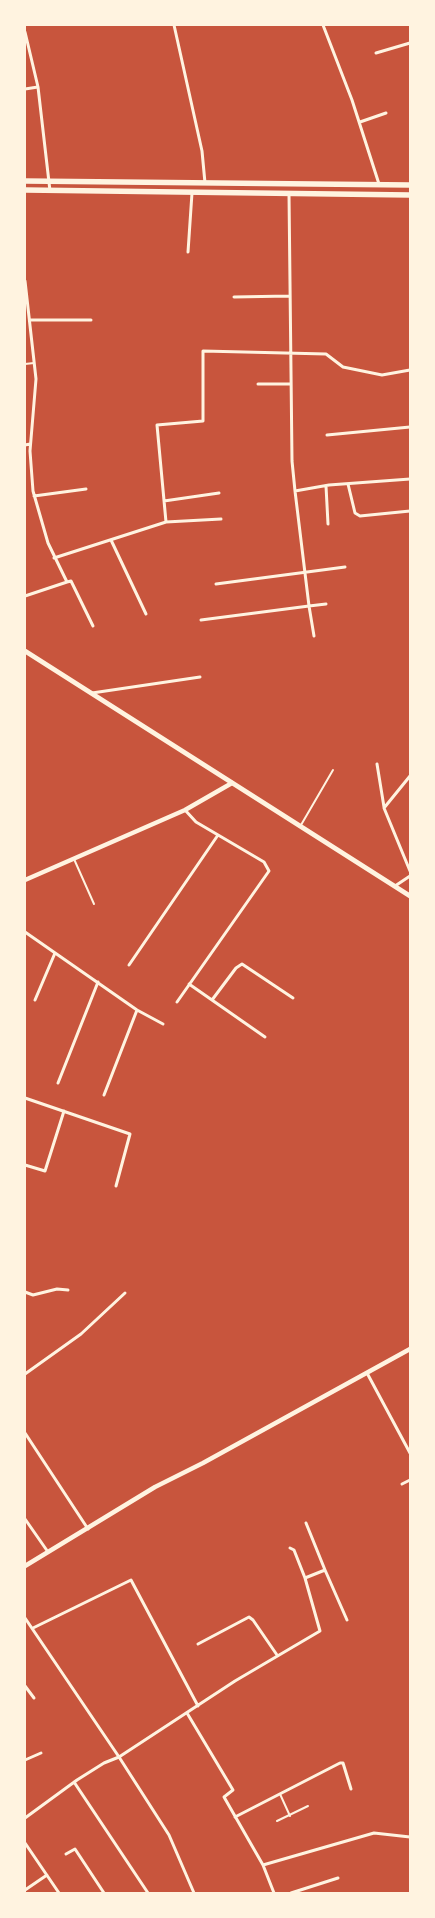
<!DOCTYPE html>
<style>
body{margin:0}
#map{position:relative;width:435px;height:1918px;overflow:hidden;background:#c8553d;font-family:Overpass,sans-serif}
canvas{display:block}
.frame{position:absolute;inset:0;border:26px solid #fff3e0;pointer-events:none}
</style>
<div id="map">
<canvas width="435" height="1918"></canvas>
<div class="frame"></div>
</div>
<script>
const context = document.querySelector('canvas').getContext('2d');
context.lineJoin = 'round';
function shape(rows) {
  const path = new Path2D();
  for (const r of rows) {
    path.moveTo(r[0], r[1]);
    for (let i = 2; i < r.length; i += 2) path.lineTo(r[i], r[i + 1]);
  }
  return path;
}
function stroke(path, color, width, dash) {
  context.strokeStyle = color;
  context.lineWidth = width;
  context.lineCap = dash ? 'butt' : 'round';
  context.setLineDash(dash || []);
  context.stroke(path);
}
const service = shape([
 [25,364,34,363],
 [301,825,333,770],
 [74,859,94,904],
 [280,1794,290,1816],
 [277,1821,308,1806]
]);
const minor = shape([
 [174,25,202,151,205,183],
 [323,25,352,100,379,184],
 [25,32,38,87,50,191],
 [376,53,410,43],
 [25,89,38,87],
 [360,122,386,113],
 [289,194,292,461,295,491],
 [188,252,192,193],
 [25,281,36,379,30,451,33,491,48,543,67,582,25,596],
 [234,297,289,296],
 [30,320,91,320],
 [258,384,290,384],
 [327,435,410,427],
 [25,445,30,444],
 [348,484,355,513,360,516,410,511],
 [326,486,328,524],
 [34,496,86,489],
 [164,501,219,493],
 [166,522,221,519],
 [111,540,146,614],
 [54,558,166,522,157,425,203,421,203,351,326,354,343,367,382,375,410,370],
 [67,582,71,581,93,626],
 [216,584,345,567],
 [201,620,309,606,295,491,329,485,410,479],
 [314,636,309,606,326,604],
 [92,693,200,677],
 [377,764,384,807],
 [410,776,384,808,410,871],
 [395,886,410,876],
 [25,932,137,1010,163,1024],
 [129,965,218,835],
 [189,984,265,1037],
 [35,1000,55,953],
 [212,1000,236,968,242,964,293,998],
 [177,1002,269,871,264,862,196,822,185,810],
 [58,1083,98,982],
 [104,1095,137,1010],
 [25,1098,130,1134,116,1186],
 [25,1165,45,1171,64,1111],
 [25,1292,33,1295,57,1289,68,1290],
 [367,1373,410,1453],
 [25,1374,81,1334,125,1293],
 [25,1433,88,1529],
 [402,1484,410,1480],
 [25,1519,48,1552],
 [306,1523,325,1570],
 [290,1548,294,1550,305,1578],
 [25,1618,119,1757,235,1681,320,1631,305,1578,325,1570,347,1620],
 [33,1628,131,1580,198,1706],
 [198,1644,249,1617,253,1620,277,1655],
 [25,1686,34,1698],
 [187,1713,233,1790,224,1797,263,1865,274,1893],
 [25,1760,41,1753],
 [74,1782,148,1893],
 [235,1817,340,1763,343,1763,351,1789],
 [25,1818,77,1780,104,1763,119,1757,169,1835,194,1893],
 [25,1843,59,1893],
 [66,1854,75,1849,104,1893],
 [263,1865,374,1833,410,1837],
 [25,1890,47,1875],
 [291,1893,338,1878]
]);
const tertiary = shape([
 [25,880,185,810,232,783],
 [25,1566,155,1487,203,1463,410,1349]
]);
const secondary = shape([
 [25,651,410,896]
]);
const primary = shape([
 [25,181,410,185],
 [25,190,410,195]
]);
stroke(service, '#fff3e0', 2);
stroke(minor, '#fff3e0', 3);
stroke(tertiary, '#fff3e0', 4.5);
stroke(secondary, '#fff3e0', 5);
stroke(primary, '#fff3e0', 5.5);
</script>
